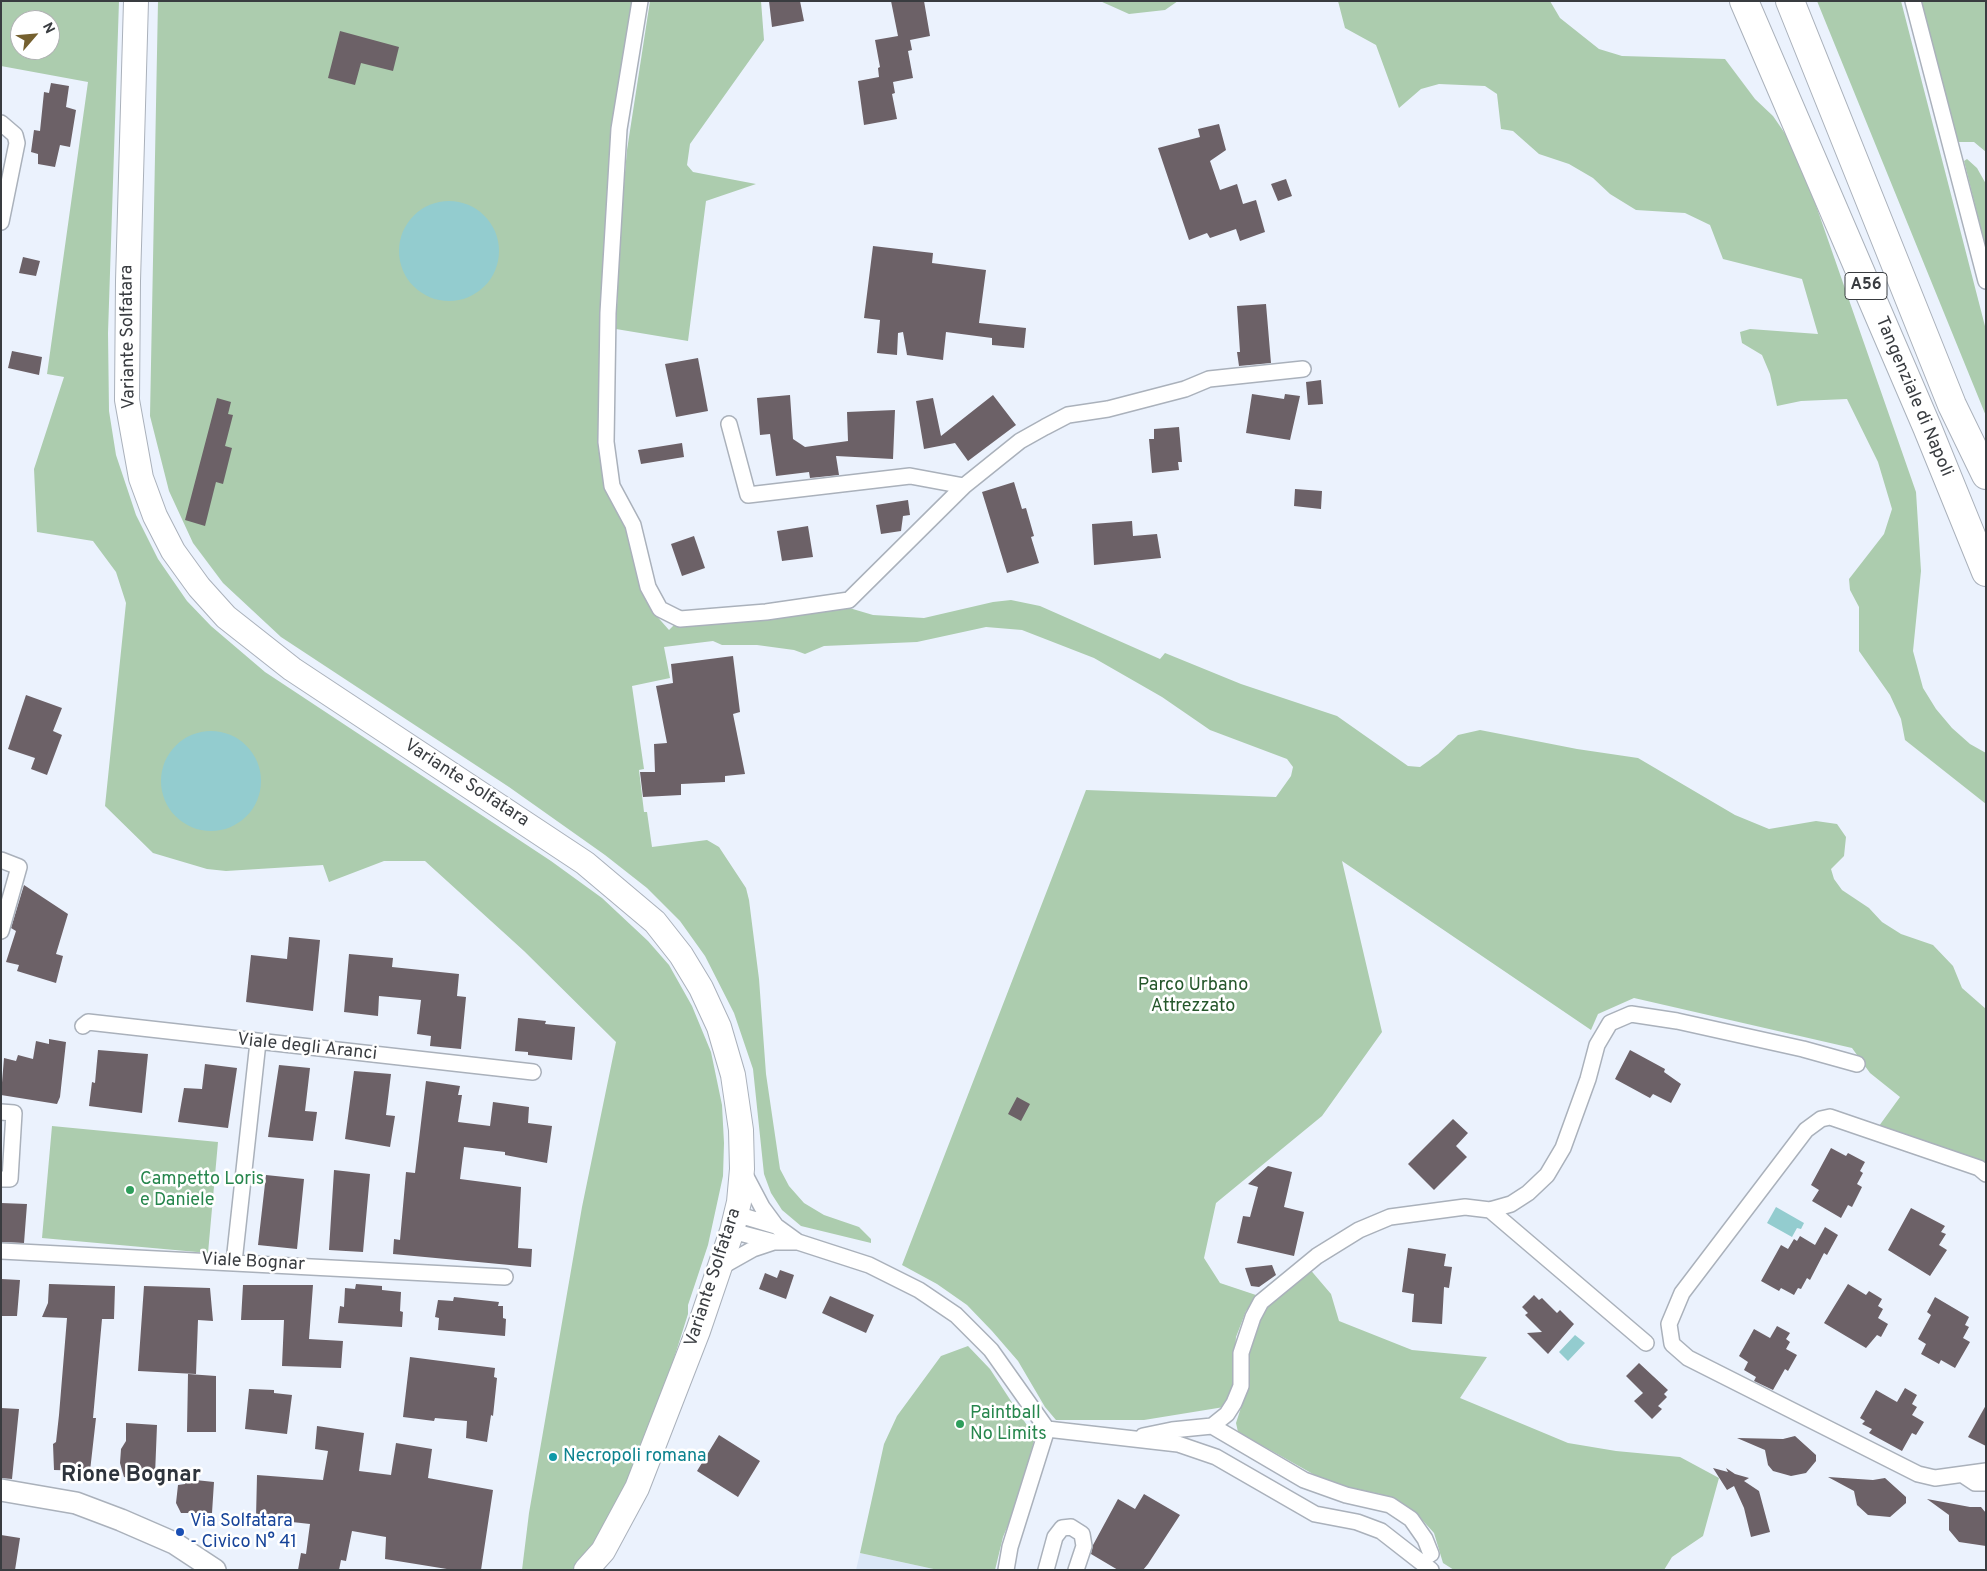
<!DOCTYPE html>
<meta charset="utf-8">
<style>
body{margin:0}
#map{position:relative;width:1987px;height:1571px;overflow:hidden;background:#ebf2fd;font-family:Overpass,sans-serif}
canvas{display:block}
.frame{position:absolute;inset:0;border:2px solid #393c40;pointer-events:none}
.north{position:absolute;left:10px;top:10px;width:50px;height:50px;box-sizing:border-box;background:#fff;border:1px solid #b0b1b3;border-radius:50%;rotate:63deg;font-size:14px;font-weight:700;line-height:20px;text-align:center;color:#393c40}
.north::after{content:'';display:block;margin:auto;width:18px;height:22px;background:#75602f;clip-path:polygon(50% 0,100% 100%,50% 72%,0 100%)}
</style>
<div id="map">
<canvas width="1987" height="1571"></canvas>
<div class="frame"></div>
<div class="north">N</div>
</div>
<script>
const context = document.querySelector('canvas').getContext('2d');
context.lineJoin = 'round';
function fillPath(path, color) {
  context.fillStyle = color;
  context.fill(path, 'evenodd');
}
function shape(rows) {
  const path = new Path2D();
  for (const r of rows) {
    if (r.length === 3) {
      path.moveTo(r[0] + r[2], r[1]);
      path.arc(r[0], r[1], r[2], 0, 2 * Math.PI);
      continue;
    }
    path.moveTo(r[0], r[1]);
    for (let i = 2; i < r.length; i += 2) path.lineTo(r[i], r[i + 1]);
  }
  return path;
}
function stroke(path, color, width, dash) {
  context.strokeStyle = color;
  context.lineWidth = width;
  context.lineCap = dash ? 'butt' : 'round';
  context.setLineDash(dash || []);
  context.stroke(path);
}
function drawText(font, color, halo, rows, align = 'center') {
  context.font = font + ' Overpass,sans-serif';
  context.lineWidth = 5;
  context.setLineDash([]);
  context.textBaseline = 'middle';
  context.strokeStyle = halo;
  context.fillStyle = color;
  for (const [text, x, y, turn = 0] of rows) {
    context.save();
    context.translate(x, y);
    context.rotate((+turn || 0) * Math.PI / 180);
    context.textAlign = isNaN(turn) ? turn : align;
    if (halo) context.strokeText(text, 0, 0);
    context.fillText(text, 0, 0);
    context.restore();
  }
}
const built = shape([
 [860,1553,938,1570,856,1570]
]);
const green = shape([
 [1,1,119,1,108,333,109,411,116,455,136,515,158,559,187,601,211,626,265,672,551,861,602,898,648,941,669,965,692,1006,711,1052,722,1105,724,1143,723,1176,708,1245,688,1305,688,1314,664,1390,630,1480,598,1538,574,1570,522,1570,529,1513,582,1207,616,1042,524,951,425,861,384,861,329,882,323,865,226,871,207,869,153,853,105,806,126,603,116,572,93,541,37,532,34,469,64,377,47,374,88,82,1,66],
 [20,20,50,20,50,50,20,50],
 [158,1,634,1,605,276,598,448,605,480,628,532,640,587,654,613,669,630,675,624,746,622,846,607,873,615,924,618,993,602,1011,600,1040,606,1160,659,1165,653,1241,684,1337,716,1408,766,1420,767,1438,754,1458,735,1480,730,1577,749,1638,758,1735,815,1769,829,1816,821,1837,824,1846,837,1844,856,1831,869,1834,879,1842,890,1869,908,1882,922,1901,934,1933,945,1953,966,1962,988,1986,1009,1986,1165,1879,1126,1900,1097,1870,1073,1852,1048,1634,998,1598,1014,1591,1030,1342,861,1382,1032,1322,1116,1216,1203,1204,1258,1220,1283,1259,1296,1246,1311,1236,1337,1232,1395,1224,1407,1144,1420,1056,1420,1045,1407,1018,1361,992,1331,967,1305,937,1284,902,1265,1086,790,1276,797,1291,776,1293,767,1287,759,1210,730,1162,697,1094,658,1022,630,986,627,917,642,824,646,805,654,794,650,757,645,722,645,713,641,664,647,670,678,632,686,644,769,639,770,644,812,647,812,652,847,707,840,719,847,746,888,749,900,759,979,766,1074,780,1169,789,1186,804,1203,824,1215,859,1227,871,1239,871,1243,801,1226,782,1210,771,1193,764,1174,753,1069,734,1013,705,956,680,921,647,888,605,855,509,787,281,637,223,583,193,543,169,491,150,416],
 [650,1,761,1,764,40,690,144,687,165,693,172,756,184,706,201,688,341,616,329,621,217,627,150],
 [1100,1,1178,1,1165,10,1129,14],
 [1338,1,1550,1,1560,18,1599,49,1622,56,1725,59,1755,99,1773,116,1797,151,1916,492,1921,571,1913,651,1923,688,1936,709,1952,728,1970,744,1986,753,1986,804,1905,740,1901,719,1890,695,1859,651,1859,607,1850,590,1849,579,1884,534,1892,509,1878,462,1847,399,1801,401,1777,406,1770,374,1762,355,1742,343,1740,332,1750,329,1818,334,1802,279,1723,259,1710,225,1685,213,1636,210,1610,194,1593,178,1569,164,1539,154,1513,131,1501,129,1497,94,1485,86,1439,84,1421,89,1399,108,1376,45,1345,28],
 [1817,1,1901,1,1986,330,1986,416],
 [1921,1,1986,1,1986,152,1974,142,1956,142],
 [1967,159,1977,168,1986,184,1986,249,1964,161],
 [52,1126,218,1142,208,1253,42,1238],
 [1308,1267,1331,1294,1339,1321,1412,1350,1487,1357,1460,1398,1568,1443,1616,1451,1680,1457,1719,1478,1703,1536,1672,1557,1664,1570,1454,1570,1443,1563,1434,1533,1415,1512,1380,1494,1329,1483,1238,1432,1236,1423,1246,1392,1249,1355,1262,1309],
 [968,1346,990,1369,1032,1433,1034,1441,1016,1506,1003,1537,995,1570,938,1570,860,1553,884,1444,897,1416,941,1356]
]);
const water = shape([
 [449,251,50],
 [211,781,50],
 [1776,1207,1804,1223,1801,1229,1797,1228,1792,1237,1767,1223],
 [1575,1335,1585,1343,1568,1361,1559,1352]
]);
const building = shape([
 [769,1,800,1,804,21,772,27],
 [891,1,924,1,930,36,910,40,912,50,908,51,913,78,893,82,895,93,892,94,897,119,864,125,858,81,879,77,878,68,880,67,875,40,898,36],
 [340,31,399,47,393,71,361,63,355,85,328,78],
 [51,83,69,86,66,107,76,110,70,147,60,145,55,167,38,164,38,154,31,152,34,130,40,131,44,92,49,93],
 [1219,124,1226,150,1210,161,1220,190,1237,184,1243,204,1256,200,1265,232,1240,241,1236,229,1210,238,1207,233,1189,240,1158,148,1200,137,1198,129],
 [1286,179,1292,196,1278,201,1271,184],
 [873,246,933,253,932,263,986,270,979,323,1026,328,1024,348,992,345,992,338,946,332,943,360,907,355,903,332,898,333,897,355,877,353,880,320,864,318],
 [23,257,40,261,36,276,19,273],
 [1266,304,1271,363,1239,366,1237,352,1240,352,1237,306],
 [12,351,42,357,39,375,8,368],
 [698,358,708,411,676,417,665,364],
 [1321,380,1323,404,1308,405,1306,382],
 [1252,394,1284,399,1285,394,1300,396,1290,440,1246,433],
 [790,395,793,439,805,447,848,441,847,412,895,410,893,459,836,456,839,475,810,478,809,472,776,476,770,434,760,435,757,398],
 [993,395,1016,425,968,461,955,443,924,449,916,401,933,398,941,436],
 [217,398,231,402,228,414,233,415,225,446,232,448,223,484,216,482,205,526,185,520],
 [1179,427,1182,462,1178,462,1179,470,1152,473,1149,439,1154,439,1154,429],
 [682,443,684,457,641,464,638,450],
 [1014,482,1022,509,1026,508,1034,536,1031,537,1039,563,1007,573,982,492],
 [1295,489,1322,491,1321,509,1294,506],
 [908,500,910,515,903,516,901,531,881,534,876,505],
 [1132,521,1133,536,1157,534,1161,558,1094,565,1092,524],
 [808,526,813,557,782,561,777,531],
 [694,536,705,568,682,576,671,544],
 [733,656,740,712,733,714,745,774,725,776,725,782,681,784,681,795,643,797,640,772,655,772,654,744,667,743,656,686,673,683,671,664],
 [26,695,62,708,53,731,62,735,47,775,31,769,35,758,8,749],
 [24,885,68,914,56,954,63,956,56,983,17,971,19,965,6,962,16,931,11,928],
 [289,937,320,940,313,1011,246,1002,251,955,287,959],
 [349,954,393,958,392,967,459,974,457,996,466,997,461,1049,430,1046,431,1036,417,1034,421,1000,379,996,378,1016,344,1012],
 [518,1018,546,1021,545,1024,575,1027,572,1060,528,1055,528,1052,515,1051],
 [49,1039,66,1042,60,1097,57,1104,1,1095,4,1058,16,1061,18,1055,33,1059,36,1041,49,1044],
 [98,1050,148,1054,142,1113,89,1106,92,1082,95,1083],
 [1630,1050,1665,1069,1664,1072,1681,1084,1671,1103,1653,1094,1650,1098,1615,1079],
 [205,1064,237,1068,228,1128,178,1122,184,1088,202,1089],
 [279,1065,310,1068,305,1111,317,1112,313,1141,268,1137],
 [354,1071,391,1074,386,1115,395,1116,390,1147,345,1139],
 [426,1081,460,1086,458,1095,462,1095,458,1122,490,1126,493,1102,529,1107,528,1123,552,1126,547,1163,505,1155,505,1152,464,1147,460,1179,521,1187,518,1248,532,1249,531,1267,393,1254,394,1239,400,1240,406,1172,415,1173],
 [1017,1097,1030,1104,1021,1121,1008,1114],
 [1453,1119,1468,1133,1456,1146,1467,1157,1434,1190,1408,1164],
 [1831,1148,1846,1156,1848,1153,1865,1162,1860,1171,1863,1173,1857,1184,1862,1187,1852,1207,1848,1205,1841,1218,1812,1201,1819,1190,1811,1185],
 [1268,1166,1292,1172,1284,1207,1304,1212,1294,1256,1237,1243,1243,1216,1250,1217,1258,1187,1248,1184],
 [334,1170,370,1174,363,1252,329,1250],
 [266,1175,304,1179,297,1249,258,1245],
 [1,1203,27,1204,24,1243,1,1242],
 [1911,1208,1945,1226,1941,1232,1946,1234,1939,1245,1947,1250,1930,1276,1888,1250],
 [1825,1227,1838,1235,1827,1255,1824,1253,1810,1280,1807,1278,1801,1289,1798,1288,1794,1295,1781,1288,1779,1291,1761,1281,1781,1245,1788,1249,1794,1239,1797,1241,1800,1236,1815,1245],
 [1408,1248,1446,1254,1444,1266,1452,1267,1449,1288,1444,1287,1442,1324,1412,1322,1414,1294,1402,1292],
 [1272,1265,1276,1275,1259,1287,1251,1286,1245,1268],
 [780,1270,794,1275,786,1299,759,1289,765,1273,777,1278],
 [1,1279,20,1280,17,1316,1,1316],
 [49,1284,115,1286,114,1319,102,1319,93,1418,96,1418,90,1471,54,1470,53,1444,56,1442,59,1415,67,1318,42,1317,48,1303],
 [356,1284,382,1286,382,1290,401,1292,400,1311,403,1312,402,1327,338,1323,340,1306,344,1307,345,1288,355,1289],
 [1848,1284,1866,1295,1869,1291,1882,1299,1878,1306,1883,1309,1878,1318,1888,1324,1881,1337,1877,1335,1866,1348,1824,1323],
 [243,1285,313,1285,309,1339,343,1341,341,1368,282,1366,284,1320,241,1320],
 [144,1286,210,1288,213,1321,198,1320,196,1374,138,1371],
 [1534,1295,1539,1300,1542,1298,1557,1313,1560,1310,1574,1324,1548,1354,1527,1333,1542,1332,1525,1315,1528,1313,1522,1307],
 [830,1296,874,1315,866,1333,822,1313],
 [454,1297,499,1302,498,1306,503,1306,503,1318,506,1319,505,1336,438,1330,439,1318,435,1317,438,1300,453,1301],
 [1935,1297,1969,1317,1965,1325,1969,1327,1963,1338,1970,1342,1955,1368,1941,1360,1939,1364,1921,1354,1926,1344,1918,1339,1931,1315,1927,1312],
 [1777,1326,1790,1333,1786,1339,1790,1342,1786,1349,1797,1355,1788,1371,1785,1369,1773,1390,1754,1381,1756,1377,1744,1370,1748,1362,1739,1356,1754,1329,1770,1338],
 [410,1357,495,1368,494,1377,497,1378,493,1416,491,1415,487,1442,466,1438,467,1421,435,1418,434,1421,403,1417],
 [1639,1363,1668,1390,1664,1394,1667,1397,1658,1406,1662,1409,1652,1419,1634,1401,1643,1393,1626,1376],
 [188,1374,216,1376,216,1432,187,1432],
 [1905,1388,1917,1395,1912,1404,1917,1407,1912,1415,1924,1422,1916,1435,1912,1433,1902,1451,1869,1433,1872,1429,1862,1424,1865,1421,1860,1418,1876,1390,1897,1402],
 [249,1389,274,1390,274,1393,292,1395,287,1434,245,1429],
 [1986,1405,1986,1446,1968,1437],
 [1,1408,19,1409,12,1479,1,1478],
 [126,1423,157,1425,155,1475,139,1475,139,1479,124,1477,120,1463,121,1449,126,1441],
 [317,1426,364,1433,359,1471,391,1475,396,1443,432,1449,428,1478,493,1490,481,1570,453,1570,385,1559,386,1537,352,1531,346,1561,341,1560,339,1570,298,1570,301,1553,306,1554,310,1524,256,1518,257,1475,323,1480,328,1451,315,1449],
 [719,1435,760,1461,738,1497,697,1471],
 [1795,1436,1816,1455,1816,1461,1806,1473,1791,1476,1773,1471,1768,1465,1765,1450,1737,1438,1783,1439],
 [1713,1468,1728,1472,1726,1468,1735,1474,1749,1478,1744,1481,1759,1491,1770,1532,1751,1537,1744,1508,1734,1486,1727,1490],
 [1828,1477,1873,1480,1885,1478,1906,1497,1906,1503,1890,1517,1868,1515,1857,1505,1854,1491],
 [186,1479,214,1482,212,1513,181,1513,176,1503,178,1485,185,1484],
 [1144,1494,1180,1515,1148,1564,1143,1570,1118,1570,1091,1554,1093,1545,1118,1499,1135,1509],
 [1927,1499,1970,1507,1981,1507,1986,1513,1986,1546,1959,1542,1949,1530,1949,1515],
 [1,1535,20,1538,15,1570,1,1570]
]);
const minor = shape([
 [640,1,619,129,608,313,606,442,612,486,633,525,648,587,660,609,680,619,766,612,849,600,964,486,1020,441,1045,427,1068,415,1108,409,1185,389,1209,379,1303,369],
 [1913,1,1986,281],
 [1,123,15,135,17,143,1,222],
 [729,424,748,495,910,476,964,486],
 [1,860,19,867,1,931],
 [83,1026,88,1022,533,1072],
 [1,1112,14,1113,10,1179,1,1179],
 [743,1171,762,1207,776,1226,798,1242],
 [1986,1174,1979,1168,1830,1117,1821,1119,1806,1130,1682,1293,1669,1324,1672,1344,1688,1358,1918,1474,1935,1478,1986,1471],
 [1490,1210,1646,1343],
 [736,1214,776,1226],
 [732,1231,774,1242],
 [1,1251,505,1277],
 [234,1262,258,1042],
 [721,1267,753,1249,774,1242,798,1242,869,1265,919,1290,956,1315,991,1350,1047,1429,1010,1547,1006,1570],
 [1212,1426,1227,1414,1234,1403,1241,1386,1241,1353,1253,1317,1261,1302,1317,1256,1359,1230,1390,1217,1465,1207,1490,1210,1511,1204,1528,1193,1547,1175,1563,1148,1588,1079,1597,1045,1610,1023,1631,1014,1677,1021,1803,1049,1857,1064],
 [1047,1429,1178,1444,1216,1457,1315,1514,1357,1522,1381,1531,1431,1570],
 [1143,1436,1172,1430,1212,1426,1304,1480,1346,1495,1390,1505,1411,1519,1425,1539,1431,1554],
 [1963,1475,1975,1483,1986,1483],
 [1046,1570,1055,1537,1062,1528,1071,1527,1082,1534,1084,1546,1076,1570]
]);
const secondary = shape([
 [1,1490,76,1503,121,1520,174,1543,215,1570]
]);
const primary = shape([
 [136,1,128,281,127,400,141,478,155,516,173,551,199,587,226,617,292,669,585,863,655,922,681,955,701,988,719,1027,733,1075,741,1130,742,1169,739,1202,732,1231,698,1331,637,1488,603,1551,586,1570]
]);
const motorway = shape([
 [1744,1,1927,427,1986,572],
 [1790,1,1952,405,1986,475]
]);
const markers = [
 [130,1190,5,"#2e9e5b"],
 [960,1424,5,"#2e9e5b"],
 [553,1457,5,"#0f9aa8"],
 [180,1532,5,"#1a4fb4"]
];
const shields = [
 [1866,286,42]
];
const shieldNames = [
 ["A56",1866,286]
];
const streetNames = [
 ["Variante Solfatara",129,337,-91],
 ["Tangenziale di Napoli",1913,397,67],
 ["Variante Solfatara",466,784,33],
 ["Viale degli Aranci",307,1048,6],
 ["Viale Bognar",253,1263,3],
 ["Variante Solfatara",714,1278,-72]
];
const parkNames = [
 ["Parco Urbano",1193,986],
 ["Attrezzato",1193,1007]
];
const leisureNames = [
 ["Campetto Loris",140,1180],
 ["e Daniele",140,1201],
 ["Paintball",970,1414],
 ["No Limits",970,1435]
];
const cultureNames = [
 ["Necropoli romana",563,1457]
];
const transitNames = [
 ["Via Solfatara",190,1522],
 ["- Civico N° 41",190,1543]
];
const districtNames = [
 ["Rione Bognar",131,1477]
];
fillPath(built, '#dbe7f7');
fillPath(green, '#acccae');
fillPath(water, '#93cccf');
fillPath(building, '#6c6167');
stroke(minor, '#aab1bb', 18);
stroke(secondary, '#aab1bb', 24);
stroke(primary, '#aab1bb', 26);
stroke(motorway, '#aab1bb', 30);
stroke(minor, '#fff', 15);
stroke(secondary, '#fff', 21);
stroke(primary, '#fff', 24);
stroke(motorway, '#fff', 28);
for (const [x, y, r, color] of markers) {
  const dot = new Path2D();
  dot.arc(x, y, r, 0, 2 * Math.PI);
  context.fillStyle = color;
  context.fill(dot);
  stroke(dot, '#fff', 2);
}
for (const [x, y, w] of shields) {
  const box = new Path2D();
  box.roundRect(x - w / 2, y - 13.5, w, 27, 4);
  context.fillStyle = '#fff';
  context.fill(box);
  stroke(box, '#393c40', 1);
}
drawText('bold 16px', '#393c40', null, shieldNames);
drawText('18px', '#393c40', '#fff', streetNames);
drawText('18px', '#25572b', '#fff', parkNames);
drawText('18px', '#27864d', '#fff', leisureNames, 'left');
drawText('18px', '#0d838f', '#fff', cultureNames, 'left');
drawText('18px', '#164399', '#fff', transitNames, 'left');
drawText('bold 22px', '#2e343c', '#fff', districtNames);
</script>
